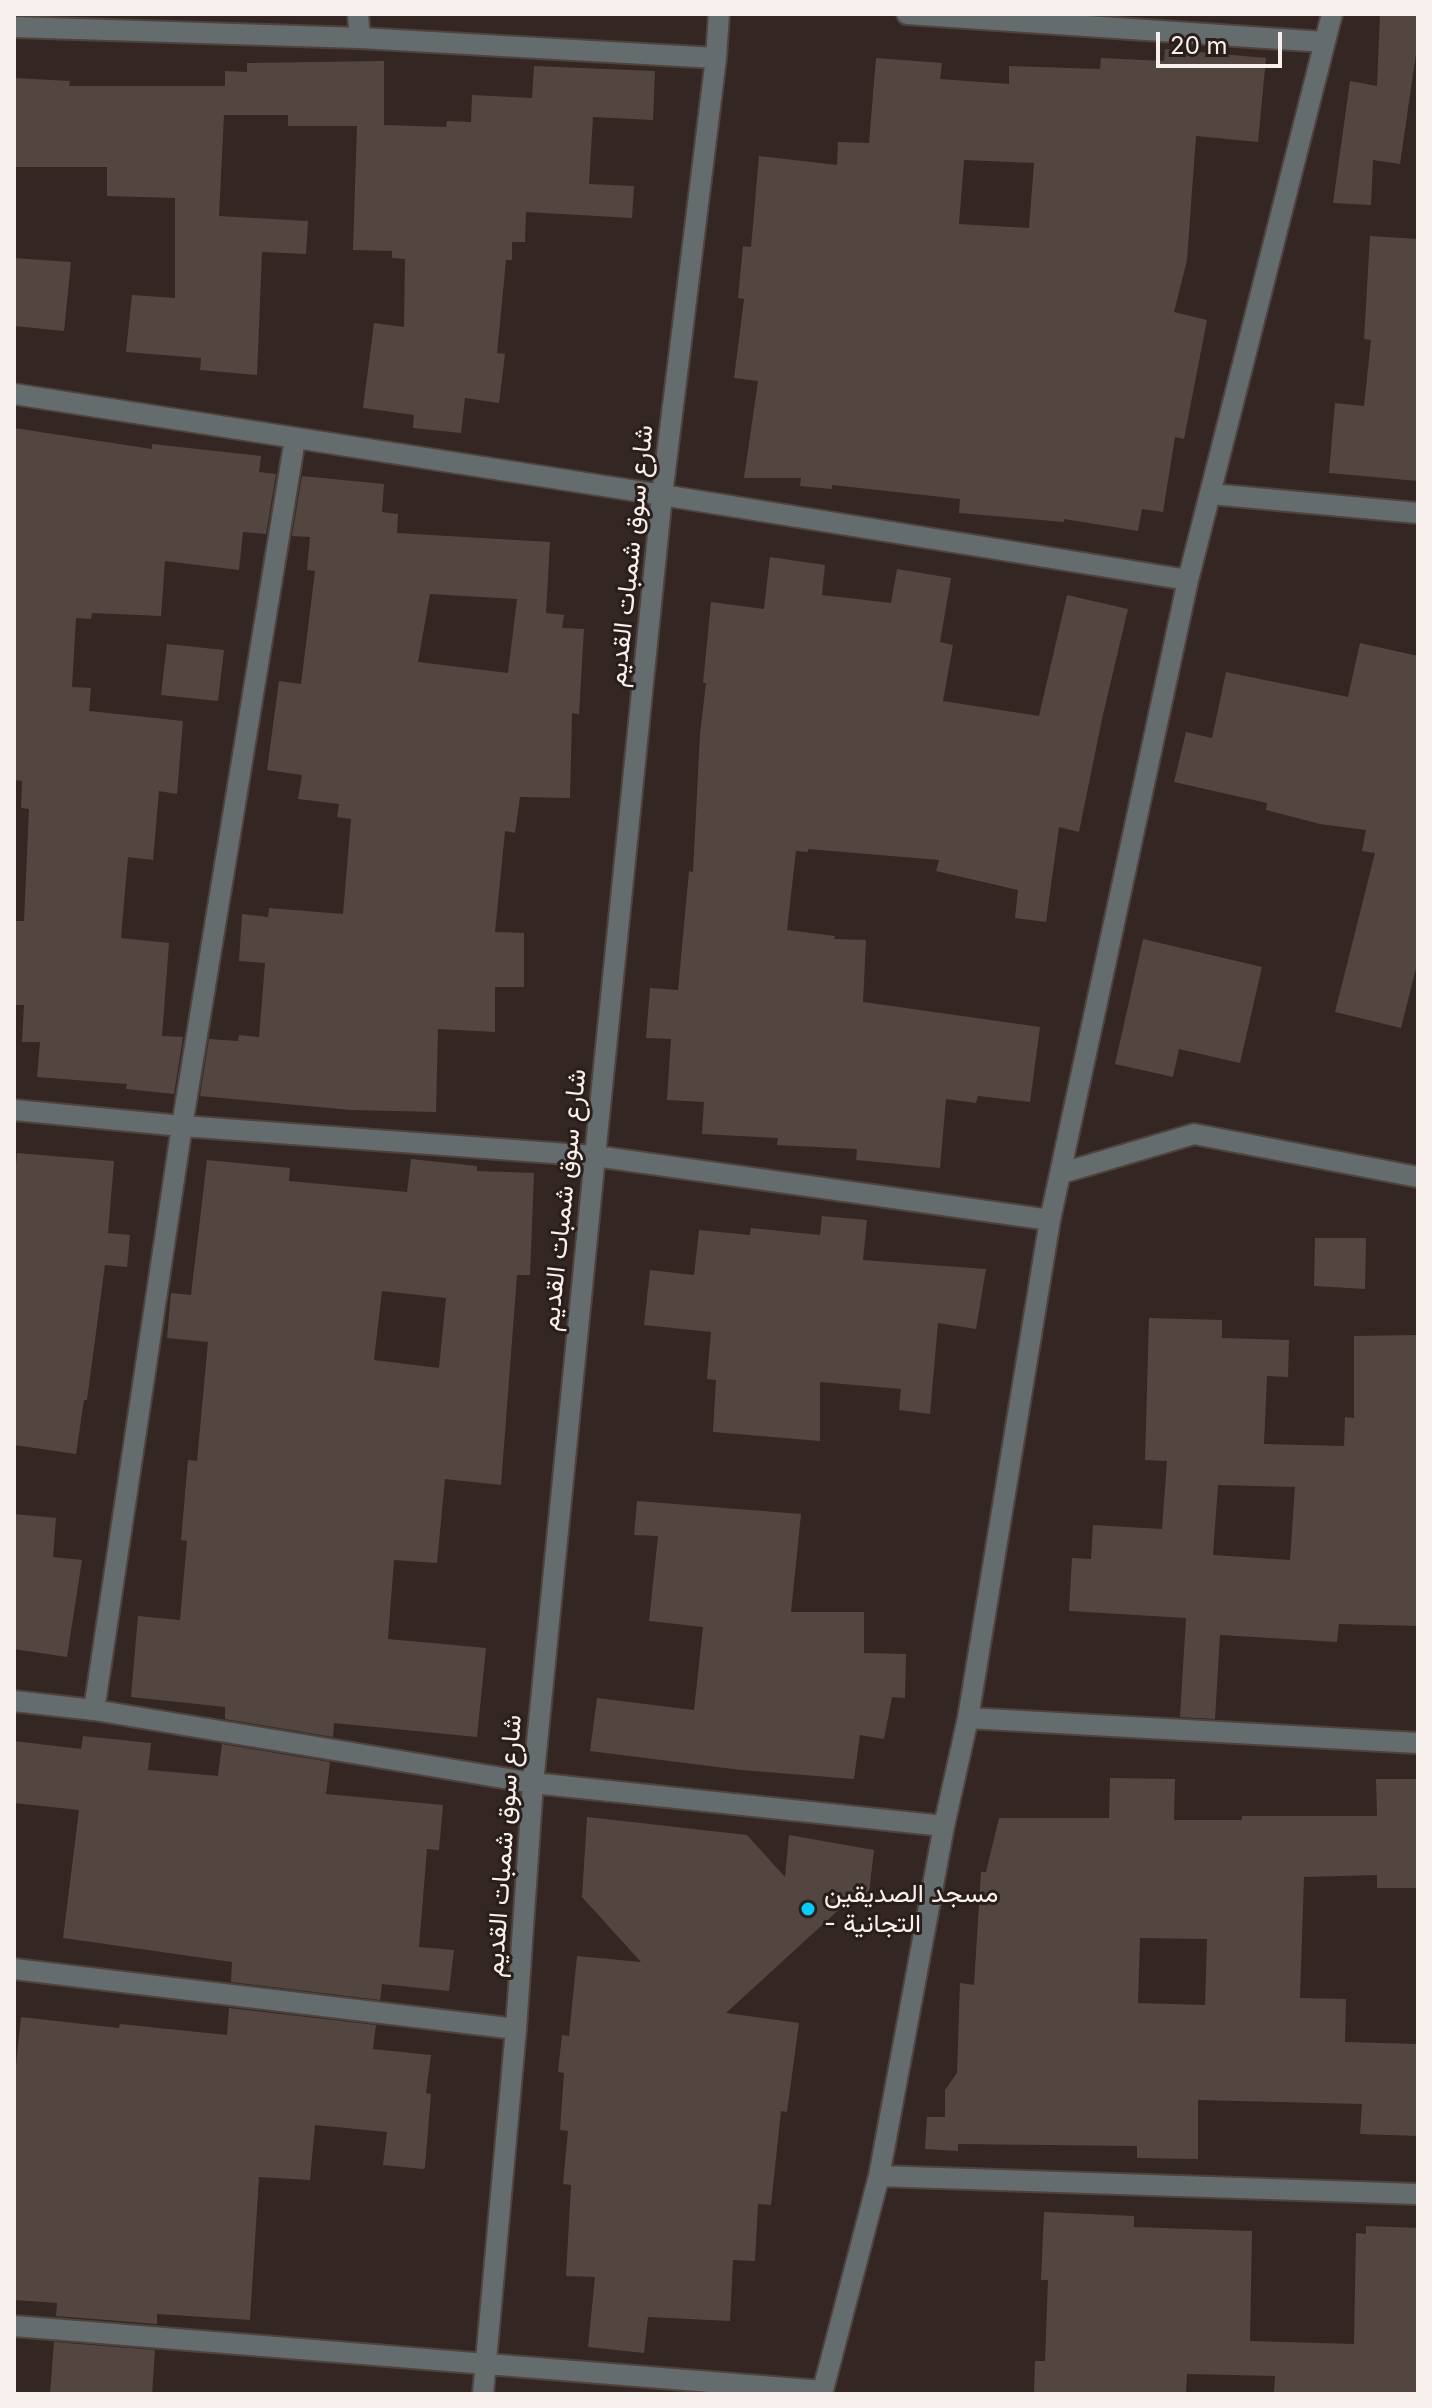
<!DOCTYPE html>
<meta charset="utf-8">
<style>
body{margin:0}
#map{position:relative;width:1432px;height:2408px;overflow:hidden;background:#342723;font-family:Inter,sans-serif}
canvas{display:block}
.frame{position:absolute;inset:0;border:16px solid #f8f0ed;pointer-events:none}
.scale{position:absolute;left:1156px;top:32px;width:126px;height:36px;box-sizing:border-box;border:4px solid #f8f0ed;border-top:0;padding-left:10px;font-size:24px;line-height:28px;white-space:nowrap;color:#f8f0ed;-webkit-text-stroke:6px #2a1e1a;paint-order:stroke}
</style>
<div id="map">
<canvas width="1432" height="2408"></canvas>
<div class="frame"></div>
<div class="scale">20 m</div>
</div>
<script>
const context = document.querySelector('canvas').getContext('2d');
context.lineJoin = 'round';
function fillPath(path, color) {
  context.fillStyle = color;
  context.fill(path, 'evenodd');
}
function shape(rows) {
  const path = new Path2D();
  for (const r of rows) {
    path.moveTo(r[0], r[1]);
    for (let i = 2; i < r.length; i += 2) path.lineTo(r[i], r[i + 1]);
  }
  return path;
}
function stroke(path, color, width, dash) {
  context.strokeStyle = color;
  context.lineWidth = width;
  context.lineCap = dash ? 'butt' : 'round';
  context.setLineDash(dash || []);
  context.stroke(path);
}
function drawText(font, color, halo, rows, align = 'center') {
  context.font = font + ' Inter,Vazirmatn,sans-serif';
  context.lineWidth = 6;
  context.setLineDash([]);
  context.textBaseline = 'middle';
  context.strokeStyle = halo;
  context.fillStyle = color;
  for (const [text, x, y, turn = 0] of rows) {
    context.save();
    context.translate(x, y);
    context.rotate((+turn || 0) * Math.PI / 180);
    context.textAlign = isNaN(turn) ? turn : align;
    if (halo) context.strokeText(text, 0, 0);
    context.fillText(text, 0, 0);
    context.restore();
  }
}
const building = shape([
 [1380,14,1418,14,1418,40,1400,164,1373,160,1371,205,1333,203,1350,81,1377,86],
 [1165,49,1266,58,1258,142,1196,136,1187,260,1174,312,1207,320,1184,439,1175,437,1163,512,1142,509,1138,531,1064,519,1064,522,959,513,960,499,832,485,832,489,800,486,801,478,744,478,758,381,734,378,744,299,738,298,743,246,751,247,759,156,837,165,838,142,869,143,876,58,942,63,940,79,1009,84,1009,66,1100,69,1101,58,1164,61],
 [964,160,1034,163,1029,228,959,224],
 [384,61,384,125,446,127,447,121,471,122,472,95,532,98,534,66,655,71,653,120,593,117,589,184,634,186,632,218,526,212,525,242,512,242,512,260,506,260,497,353,505,354,499,403,465,398,461,433,413,428,414,415,363,408,374,323,404,327,405,259,392,258,392,251,353,250,357,126,288,126,288,115,224,115,219,216,308,221,306,254,262,252,257,375,200,370,201,358,126,352,132,295,175,298,175,198,107,196,107,167,14,167,14,78,70,81,69,86,225,86,225,71,247,72,247,63],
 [1370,236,1418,239,1418,481,1329,473,1335,403,1364,406,1371,340,1364,339],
 [14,258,71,262,64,331,14,326],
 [14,428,152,449,152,444,261,456,259,472,276,474,266,534,243,532,239,570,165,561,161,616,92,613,91,619,76,618,72,687,91,688,89,711,183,721,177,794,159,791,153,860,128,857,121,938,169,943,162,1036,183,1037,174,1094,126,1089,127,1084,37,1077,40,1042,22,1042,24,1005,14,1005,14,921,24,921,29,809,21,808,22,781,14,780],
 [302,476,384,484,382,512,398,514,397,533,550,542,546,613,564,615,562,628,584,629,579,714,572,713,570,798,520,797,515,833,505,831,495,932,524,933,524,987,495,987,495,1032,438,1029,436,1112,351,1110,200,1096,209,1039,238,1041,239,1035,259,1037,265,963,239,961,242,914,268,917,269,908,343,914,351,819,337,817,339,804,298,799,302,775,267,770,279,681,301,684,315,571,307,570,310,537,292,536],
 [430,594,517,599,508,673,418,662],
 [770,557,825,565,822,595,891,603,897,569,951,578,940,642,953,645,943,701,1039,716,1067,595,1128,609,1102,719,1079,832,1059,827,1046,922,1015,918,1018,890,936,871,939,860,808,849,808,852,796,851,787,930,835,936,834,939,866,940,863,1002,1040,1027,1030,1102,978,1096,976,1103,946,1099,940,1168,856,1160,857,1149,777,1145,778,1138,702,1134,704,1102,667,1100,671,1039,646,1038,650,988,678,990,689,871,693,872,700,734,706,683,703,683,711,602,764,609],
 [1360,643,1418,656,1418,960,1401,1028,1335,1012,1375,853,1362,851,1366,830,1320,824,1266,810,1267,803,1174,782,1186,732,1212,738,1226,672,1348,697],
 [167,644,224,650,218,701,161,695],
 [1143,939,1262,967,1240,1063,1179,1049,1173,1077,1115,1064],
 [17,1153,114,1161,108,1233,130,1235,127,1267,105,1265,87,1400,84,1400,76,1454,14,1445,14,1188],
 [411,1159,477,1166,477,1171,534,1173,530,1275,517,1275,501,1485,445,1479,437,1563,394,1560,388,1639,486,1648,477,1737,334,1723,333,1737,225,1719,225,1707,131,1697,138,1616,180,1620,187,1541,181,1540,188,1460,197,1461,208,1342,167,1338,171,1293,191,1295,207,1160,290,1168,289,1181,407,1192],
 [382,1291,446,1298,439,1368,374,1360],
 [822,1216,867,1220,863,1260,986,1269,976,1329,938,1323,930,1414,899,1410,901,1389,820,1382,820,1441,713,1432,716,1380,707,1379,711,1332,644,1325,650,1270,694,1275,699,1230,750,1235,751,1228,820,1235],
 [1315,1238,1366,1238,1365,1289,1314,1286],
 [1149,1318,1222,1320,1222,1338,1289,1340,1288,1377,1267,1376,1264,1444,1344,1446,1345,1417,1354,1418,1354,1336,1418,1335,1418,1626,1339,1624,1337,1642,1220,1635,1215,1719,1180,1717,1186,1618,1069,1611,1072,1558,1091,1559,1093,1525,1162,1529,1167,1461,1145,1460],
 [1218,1485,1295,1487,1290,1560,1213,1555],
 [637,1501,801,1514,791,1612,864,1612,864,1653,906,1654,905,1698,892,1697,884,1739,860,1735,854,1779,741,1770,590,1751,597,1698,694,1710,703,1627,649,1621,658,1536,634,1535],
 [14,1514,56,1518,53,1557,82,1560,67,1657,14,1649],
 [83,1736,151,1743,148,1770,218,1776,222,1744,330,1762,326,1794,443,1805,439,1850,427,1849,419,1947,454,1950,449,1991,382,1984,380,2000,231,1982,232,1962,63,1938,79,1810,14,1803,14,1741,81,1749],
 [1110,1778,1175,1779,1174,1820,1242,1820,1242,1816,1377,1816,1376,1779,1418,1779,1418,1888,1377,1888,1377,1875,1304,1877,1300,1998,1346,1999,1345,2042,1418,2044,1418,2136,1360,2134,1362,2104,1198,2100,1198,2159,1137,2158,1137,2146,958,2144,958,2151,925,2149,927,2117,945,2117,945,2090,957,2073,960,1983,974,1985,981,1872,986,1872,999,1818,1109,1818],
 [1140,1938,1207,1939,1205,2005,1138,2003],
 [587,1817,747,1835,785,1877,789,1835,874,1850,868,1901,856,1894,726,2013,799,2023,787,2112,781,2111,771,2205,758,2204,755,2261,733,2260,730,2321,648,2317,644,2353,588,2347,595,2277,566,2276,571,2185,563,2184,568,2131,560,2130,564,2073,558,2072,562,2035,569,2036,577,1956,641,1962,582,1897],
 [229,2008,376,2025,373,2049,431,2055,426,2093,431,2094,425,2167,423,2169,383,2165,387,2132,315,2125,310,2180,259,2177,250,2320,157,2314,157,2324,56,2316,57,2303,14,2300,14,2084,21,2017,119,2028,120,2024,227,2035],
 [1044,2212,1134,2216,1134,2227,1252,2231,1250,2341,1354,2344,1356,2233,1366,2234,1366,2226,1418,2228,1418,2394,1274,2392,1275,2376,1187,2374,1186,2394,1034,2394,1035,2361,1045,2361,1048,2280,1041,2280],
 [54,2342,155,2350,152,2394,50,2394]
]);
const minor = shape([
 [358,14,360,38],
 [907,14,1325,42],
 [14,27,360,38,716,58],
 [14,394,662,495,1188,580],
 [1211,494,1418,513],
 [14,1110,182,1126,595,1156,1050,1220],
 [1062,1173,1194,1134,1418,1177],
 [14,1701,94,1710,533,1783,944,1826],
 [94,1710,182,1126,295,439],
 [968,1718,1418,1743],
 [14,1969,516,2029],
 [879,2176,1418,2194],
 [14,2326,823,2391],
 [483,2394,516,2029,533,1783,595,1156,662,495,716,58,719,14],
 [822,2394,879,2176,944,1826,968,1718,1050,1220,1188,580,1332,14]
]);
const markers = [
 [808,1909,8,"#04cbf9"]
];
const streetNames = [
 ["شارع سوق شمبات القديم",631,556,-84],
 ["شارع سوق شمبات القديم",564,1200,-84],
 ["شارع سوق شمبات القديم",504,1846,-86]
];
const poiNames = [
 ["مسجد الصديقين",824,1894],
 ["- التجانية",824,1924]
];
fillPath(building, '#534641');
stroke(minor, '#4f433f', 24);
stroke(minor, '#656c6e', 20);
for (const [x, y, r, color] of markers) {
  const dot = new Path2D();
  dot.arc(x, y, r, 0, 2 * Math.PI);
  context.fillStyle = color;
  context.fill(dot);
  stroke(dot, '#2a1e1a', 3);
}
drawText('26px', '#f8f0ed', '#2a1e1a', streetNames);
drawText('26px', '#f8f0ed', '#2a1e1a', poiNames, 'left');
</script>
